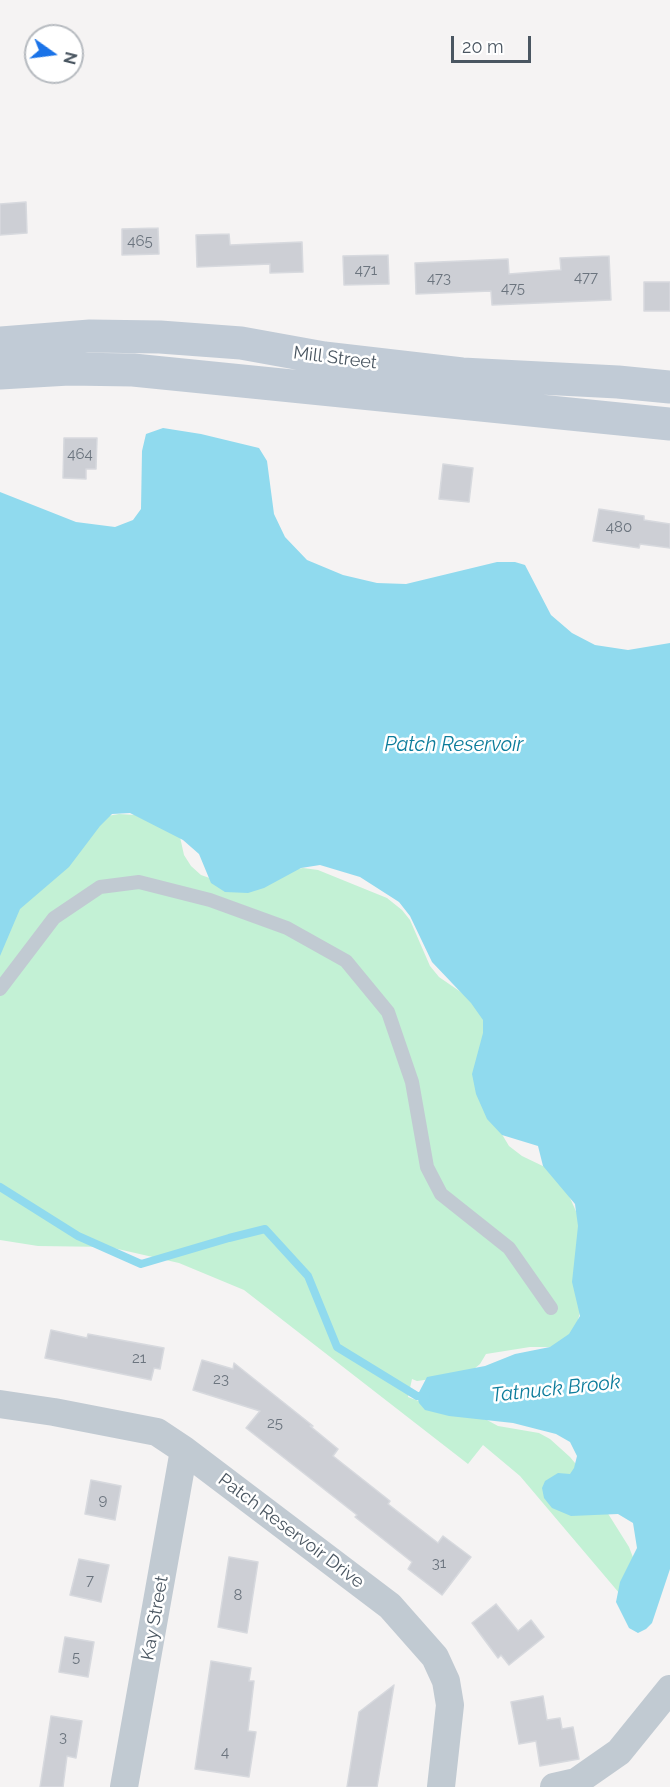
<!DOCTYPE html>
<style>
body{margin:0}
#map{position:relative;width:670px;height:1787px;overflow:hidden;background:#f5f3f3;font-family:Raleway,sans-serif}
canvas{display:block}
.north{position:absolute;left:24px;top:24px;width:60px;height:60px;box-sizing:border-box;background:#fff;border:2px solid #b7bbc0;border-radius:50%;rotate:104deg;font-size:16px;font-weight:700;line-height:24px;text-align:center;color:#4a5661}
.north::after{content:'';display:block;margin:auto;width:21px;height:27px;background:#1a73e8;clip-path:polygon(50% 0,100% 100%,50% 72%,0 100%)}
.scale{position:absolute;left:451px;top:36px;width:80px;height:27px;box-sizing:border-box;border:3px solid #4a5661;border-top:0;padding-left:8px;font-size:18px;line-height:21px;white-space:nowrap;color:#4a5661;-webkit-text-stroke:4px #fff;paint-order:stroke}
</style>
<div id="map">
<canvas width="670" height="1787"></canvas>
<div class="north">N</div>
<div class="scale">20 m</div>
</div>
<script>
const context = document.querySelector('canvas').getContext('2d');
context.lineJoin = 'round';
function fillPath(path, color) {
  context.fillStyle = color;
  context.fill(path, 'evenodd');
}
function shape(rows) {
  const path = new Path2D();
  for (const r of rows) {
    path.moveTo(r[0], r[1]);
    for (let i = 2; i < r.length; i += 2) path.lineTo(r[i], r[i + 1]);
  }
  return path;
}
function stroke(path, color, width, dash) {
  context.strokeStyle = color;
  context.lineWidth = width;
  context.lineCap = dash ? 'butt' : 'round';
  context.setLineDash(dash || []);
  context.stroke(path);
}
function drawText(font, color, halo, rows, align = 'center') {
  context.font = font + ' Raleway,sans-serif';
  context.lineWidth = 5;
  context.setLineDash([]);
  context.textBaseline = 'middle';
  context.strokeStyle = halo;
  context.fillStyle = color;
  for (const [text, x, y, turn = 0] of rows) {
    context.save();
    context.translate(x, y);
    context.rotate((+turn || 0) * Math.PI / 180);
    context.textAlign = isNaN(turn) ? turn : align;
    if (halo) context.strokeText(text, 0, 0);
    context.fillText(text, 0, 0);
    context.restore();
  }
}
const green = shape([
 [119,814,135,815,180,837,184,855,191,866,201,875,218,881,303,868,318,870,387,898,402,910,410,920,430,966,439,977,484,1008,500,1131,509,1146,522,1156,549,1169,563,1182,582,1225,582,1305,575,1331,558,1347,530,1347,486,1354,480,1364,468,1374,417,1381,412,1379,408,1397,427,1404,487,1420,498,1426,539,1433,550,1439,570,1457,580,1469,629,1547,634,1560,620,1594,520,1476,483,1445,468,1464,244,1290,179,1263,109,1247,38,1246,0,1240,0,938,12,917,96,818]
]);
const water = shape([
 [163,428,201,434,259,448,267,461,274,514,285,537,307,560,343,575,377,583,406,584,497,562,515,562,525,565,551,615,572,633,595,645,628,650,670,643,670,1569,652,1623,646,1629,638,1633,629,1628,616,1602,620,1582,637,1548,633,1523,618,1514,571,1516,552,1508,544,1498,542,1488,545,1481,558,1473,570,1474,574,1468,577,1456,570,1442,556,1434,513,1423,449,1416,425,1410,419,1403,417,1396,427,1377,485,1366,515,1354,550,1347,569,1334,580,1316,572,1282,578,1226,575,1204,543,1166,538,1146,502,1135,487,1119,476,1094,472,1074,483,1033,483,1020,471,1003,432,962,410,916,399,902,360,877,320,865,301,868,264,888,248,893,225,892,211,883,199,854,183,840,130,813,112,814,100,826,69,867,20,909,0,956,0,492,76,522,115,527,133,520,141,509,142,451,146,434]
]);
const stream = shape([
 [0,1187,78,1236,141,1264,229,1238,265,1229,308,1276,337,1347,417,1396,426,1396]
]);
const building = shape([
 [26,202,27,233,0,235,0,204,26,202],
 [158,228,159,254,122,255,122,229,158,228],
 [229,234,230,245,302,242,303,272,270,273,270,264,197,267,196,235,229,234],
 [388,255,389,284,344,285,343,256,388,255],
 [609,256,611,300,492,305,491,291,416,294,415,263,508,259,509,274,561,270,560,258,609,256],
 [644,282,670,282,670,311,644,311,644,282],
 [64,438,97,438,96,469,86,469,86,479,63,478,64,438],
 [443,464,473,468,469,502,439,499,443,464],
 [599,509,644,516,644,520,670,524,670,548,640,544,639,548,593,541,599,509],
 [51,1330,87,1338,88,1334,164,1348,160,1369,154,1368,151,1380,45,1358,51,1330],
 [202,1360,233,1369,234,1363,313,1426,310,1426,338,1449,333,1456,390,1501,388,1504,438,1543,443,1536,471,1557,442,1595,408,1569,412,1562,355,1517,357,1515,246,1428,260,1411,193,1390,202,1360],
 [91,1480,121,1486,115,1520,85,1514,91,1480],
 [229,1557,258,1562,247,1633,218,1627,229,1557],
 [79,1559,109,1565,101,1602,70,1595,79,1559],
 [496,1604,518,1631,531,1620,544,1637,509,1665,501,1655,498,1658,472,1623,496,1604],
 [65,1637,94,1642,88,1677,59,1672,65,1637],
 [211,1661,251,1668,249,1681,254,1681,248,1731,256,1732,249,1777,195,1769,211,1661],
 [394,1685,377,1787,347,1787,359,1712,394,1685],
 [543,1696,547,1720,560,1718,562,1729,573,1727,579,1759,540,1766,536,1741,519,1744,511,1702,543,1696],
 [51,1716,82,1721,76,1758,67,1756,63,1787,40,1787,51,1716]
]);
const lane = shape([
 [0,989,54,918,100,887,139,882,210,900,287,928,346,961,388,1012,412,1082,427,1167,441,1194,509,1248,551,1308]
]);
const street = shape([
 [0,1404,54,1412,157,1432,184,1450,390,1606,435,1657,446,1681,450,1705,441,1787],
 [124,1787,184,1450],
 [554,1787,576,1782,619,1752,670,1689]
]);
const secondary = shape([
 [0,343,90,336,160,337,241,343,324,358,462,374,618,382,670,387],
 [0,373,69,369,133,370,670,424]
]);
const numberNames = [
 ["465",140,241],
 ["471",366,270],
 ["477",586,277],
 ["473",439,278],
 ["475",513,288],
 ["464",80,454],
 ["480",619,527],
 ["21",139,1358],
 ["23",221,1379],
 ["25",275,1423],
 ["9",103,1500],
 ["31",439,1563],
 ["7",90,1580],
 ["8",238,1595],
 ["5",76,1657],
 ["3",63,1737],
 ["4",225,1752]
];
const streetNames = [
 ["Mill Street",335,358,7],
 ["Patch Reservoir Drive",291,1531,37],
 ["Kay Street",155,1618,-80]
];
const waterNames = [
 ["Patch Reservoir",454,745],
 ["Tatnuck Brook",556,1389,-6]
];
fillPath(green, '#c3f1d5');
fillPath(water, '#90daee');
stroke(stream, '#90daee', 8);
fillPath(building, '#cdcfd5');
stroke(building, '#d7d9de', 1.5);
stroke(lane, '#c1cad2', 14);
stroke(street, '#c1cad2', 28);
stroke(secondary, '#c1cbd6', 33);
drawText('15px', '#6b747e', null, numberNames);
drawText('18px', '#4a5661', '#fff', streetNames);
drawText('italic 20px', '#0c7c9b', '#fff', waterNames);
</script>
